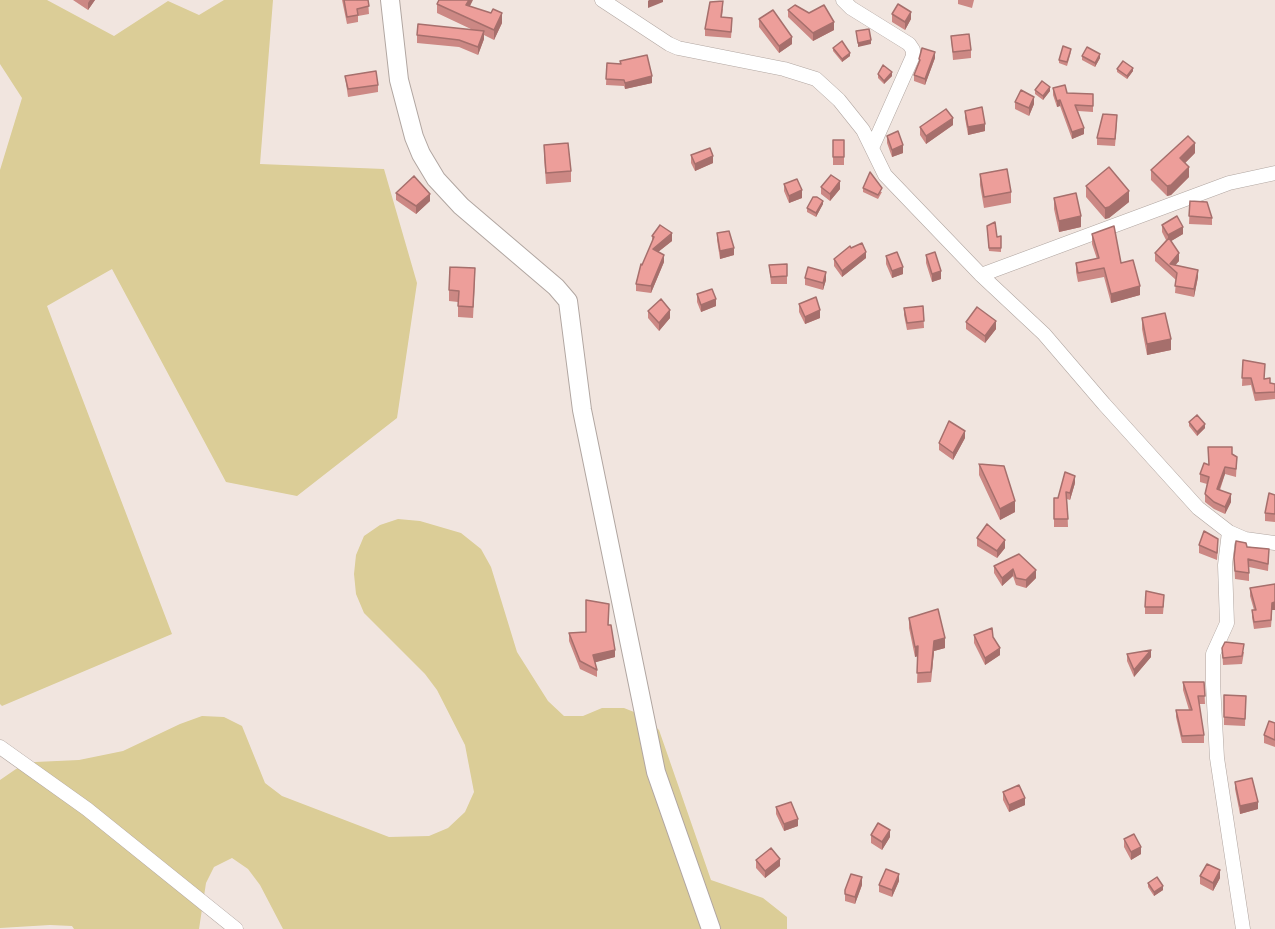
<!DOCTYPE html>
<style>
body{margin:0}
canvas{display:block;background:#f1e5df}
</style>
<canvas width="1275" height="929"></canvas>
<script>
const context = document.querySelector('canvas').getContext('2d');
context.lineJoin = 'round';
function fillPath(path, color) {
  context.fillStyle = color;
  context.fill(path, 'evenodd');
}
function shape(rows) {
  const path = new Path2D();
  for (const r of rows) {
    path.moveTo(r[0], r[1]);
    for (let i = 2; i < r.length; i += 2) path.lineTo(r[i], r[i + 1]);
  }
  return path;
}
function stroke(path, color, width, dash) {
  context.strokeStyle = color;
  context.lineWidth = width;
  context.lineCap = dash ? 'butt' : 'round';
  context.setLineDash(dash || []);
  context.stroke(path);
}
const green = shape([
 [0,0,47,0,114,36,168,1,199,15,224,0,273,0,260,164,384,169,417,283,397,418,297,496,226,482,112,269,47,306,172,634,2,706,0,704,0,170,22,98,0,64],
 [398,519,420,521,461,533,481,549,491,567,517,652,548,701,564,716,583,716,602,708,624,708,644,716,659,730,711,880,763,898,787,917,787,929,283,929,260,885,248,869,232,858,214,867,206,883,199,929,74,929,72,926,50,925,0,928,0,780,16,769,35,762,79,760,123,751,180,724,202,716,224,717,242,726,265,783,282,796,389,837,429,836,448,828,465,812,474,792,465,745,437,690,425,674,364,613,356,594,354,574,356,555,364,536,380,525]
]);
const minor = shape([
 [602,0,669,44,678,48,784,69,816,79,839,100,863,130,885,175,981,275,1044,334,1104,404,1198,508,1229,532,1245,539,1275,543],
 [843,0,851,8,909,44,913,50,913,56,872,148],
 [981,275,1229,183,1275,173],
 [1229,532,1225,565,1227,623,1213,654,1213,684,1217,758,1243,929],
 [0,747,87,809,236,929]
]);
const secondary = shape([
 [390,0,399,80,414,137,421,154,436,179,461,206,556,287,568,301,582,410,656,772,711,929]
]);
const wall = shape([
 [73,0,95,0,88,10],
 [342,0,368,0,369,14,358,16,358,22,347,24],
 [958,0,974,0,972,8,958,4],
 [437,4,470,6,502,23,494,40,484,35,484,39,478,55,459,47,417,43,417,35,473,30,437,13],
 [723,8,722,17,732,25,731,38,705,36,705,29],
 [788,10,809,13,834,30,813,41,788,17],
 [892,14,911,19,905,30,892,22],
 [759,19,792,44,779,53,759,27],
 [951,36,971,50,971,58,953,60],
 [833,48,850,56,842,62,833,51],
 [1071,52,1067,66,1059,63,1059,60],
 [1082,56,1100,58,1095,67,1082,60],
 [935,58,925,85,914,81,914,75,919,63,919,59],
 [620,61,652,83,625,89,624,86,606,85,607,63,620,64],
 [1117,69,1133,71,1127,79,1117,72],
 [878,74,892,76,884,84,878,78],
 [345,76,378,85,378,92,348,97],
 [1053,88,1067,93,1093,94,1093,112,1078,111,1084,134,1072,139,1060,106,1057,107,1053,95],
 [1035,90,1050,91,1043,100,1035,94],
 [1015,102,1034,104,1029,116,1015,109],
 [965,111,985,131,968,135,965,118],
 [1117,123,1115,146,1097,145,1097,138],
 [953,125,926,144,920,135,920,127],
 [887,136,903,153,892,157,887,143],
 [833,140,844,140,844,165,833,165],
 [544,145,571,171,571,182,546,184,544,156],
 [1195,153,1185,163,1189,177,1171,195,1167,196,1151,180,1151,170],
 [691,155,713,163,695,171,691,163],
 [980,174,1011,192,1011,203,984,208,980,185],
 [784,184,802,198,789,203,784,191],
 [1086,186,1129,202,1109,218,1105,219,1086,197],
 [821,187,840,189,830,201,821,194],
 [863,188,882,192,878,199,863,192],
 [396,193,430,201,416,214,396,200],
 [1054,198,1081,227,1059,232,1054,209],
 [1190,201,1212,218,1212,225,1189,224],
 [823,204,816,217,807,212,807,208],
 [1162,225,1183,234,1171,241,1179,261,1175,265,1198,277,1194,297,1175,293,1176,280,1155,261,1155,253,1166,240,1162,232],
 [987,226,997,237,1001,236,1001,252,989,251],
 [717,233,734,255,720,259,717,240],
 [1092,234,1121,263,1140,295,1111,303,1104,277,1078,282,1076,272,1076,263,1097,259,1092,244],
 [652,236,672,241,658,252,664,262,651,293,636,291,636,284,642,265,652,243],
 [851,248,866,258,842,277,834,266,834,259],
 [926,255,941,279,932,282,926,263],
 [886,256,903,274,892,278,886,264],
 [787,264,787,284,771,284,769,265],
 [805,278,826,280,823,290,805,285],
 [475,279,473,318,458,317,458,302,449,301,449,290],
 [697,294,716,306,701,312,697,302],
 [799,304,820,318,805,324,799,312],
 [923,306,924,328,907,330,904,315,904,308],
 [648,311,670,318,659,331,648,318],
 [1142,318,1171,350,1147,355,1142,329],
 [966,322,996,329,985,343,966,329],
 [1243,360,1265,371,1264,379,1270,383,1275,384,1275,399,1255,401,1251,385,1242,386],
 [1189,422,1205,428,1197,436,1189,426],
 [965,438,953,460,939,450,939,443],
 [1232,454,1237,457,1236,477,1225,474,1220,490,1231,502,1225,514,1214,509,1205,502,1205,494,1207,484,1200,482,1200,474,1209,465],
 [979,464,1015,512,1000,520,979,475],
 [1075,483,1070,500,1067,499,1068,527,1054,527,1054,498,1058,498],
 [1275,495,1275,522,1265,521,1265,513],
 [977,538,1005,548,997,558,977,546],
 [1199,545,1218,546,1217,560,1199,553],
 [1247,547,1269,556,1268,571,1249,567,1249,581,1235,579,1234,558],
 [1019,554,1036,578,1026,588,1016,585,1013,576,1002,586,994,573,994,566],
 [1275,584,1275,610,1272,610,1271,627,1254,629,1252,617,1252,610,1254,610,1250,596,1250,588],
 [1164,602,1163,614,1145,614,1145,607],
 [609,611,608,625,615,657,595,662,597,670,597,677,580,669,569,641,569,633,586,632],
 [909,618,945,648,934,651,931,682,917,683,918,656,915,657,909,628],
 [974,635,1000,655,985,665,974,643],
 [1222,648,1244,652,1242,664,1223,665],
 [1127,654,1151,657,1134,677,1127,661],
 [1183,682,1204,682,1205,704,1199,704,1204,735,1204,743,1182,743,1176,717,1176,710,1189,710,1183,690],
 [1224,695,1246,696,1245,726,1224,725],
 [1275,723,1275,747,1264,743,1264,735],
 [1235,782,1258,809,1240,814,1235,789],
 [1003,792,1025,805,1009,812,1003,800],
 [776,807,798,826,784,831,776,814],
 [871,835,890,837,882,850,871,843],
 [1124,839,1141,854,1131,860,1124,847],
 [756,860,780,866,765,878,756,868],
 [1200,876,1220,878,1213,891,1200,884],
 [899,881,892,897,879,892,879,885],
 [1148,883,1163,890,1154,896,1148,887],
 [862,885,855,904,845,901,845,890]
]);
const shadedWall = shape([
 [90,0,95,0,88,10,88,3],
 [469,0,473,0,466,14,466,5],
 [649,0,663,0,663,2,648,8,648,1],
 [911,12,911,19,905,30,905,22],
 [502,13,502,23,494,40,494,30],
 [834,22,834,30,813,41,813,33],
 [484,31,484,39,478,55,478,47],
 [792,37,792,44,779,53,779,46],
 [871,40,871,44,858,47,858,43],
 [935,52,935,58,925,85,925,79],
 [850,53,850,56,842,62,842,59],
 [1100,54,1100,58,1095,67,1095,63],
 [1133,68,1133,71,1127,79,1127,76],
 [892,72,892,76,884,84,884,81],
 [652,76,652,83,625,89,625,83],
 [1050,87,1050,91,1043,100,1043,96],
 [1034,97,1034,104,1029,116,1029,108],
 [1060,100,1060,106,1057,107,1057,101],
 [953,118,953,125,926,144,926,136],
 [985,124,985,131,968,135,968,127],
 [1084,128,1084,134,1072,139,1072,132],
 [1195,143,1195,153,1180,168,1180,158],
 [903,145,903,153,892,157,892,150],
 [713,156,713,163,695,171,695,164],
 [1189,167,1189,177,1171,195,1167,196,1167,186],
 [840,181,840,189,830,201,830,194],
 [802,190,802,198,789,203,789,196],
 [1129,191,1129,202,1109,218,1105,219,1105,208],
 [430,194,430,201,416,214,416,206],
 [823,201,823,204,816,217,816,213],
 [1081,216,1081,227,1059,232,1059,221],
 [1183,227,1183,234,1168,243,1168,235],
 [672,233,672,241,653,256,653,249],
 [734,248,734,255,720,259,720,251],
 [866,252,866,258,842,277,842,271],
 [1179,253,1179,261,1172,269,1170,264],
 [664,255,664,262,651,293,651,286],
 [903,267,903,274,892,278,892,271],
 [1198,270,1198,277,1194,297,1194,289],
 [941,271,941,279,932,282,932,274],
 [826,272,826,280,823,290,823,283],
 [1140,286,1140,295,1111,303,1111,294],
 [716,299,716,306,701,312,701,305],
 [670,310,670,318,659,331,659,323],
 [820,310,820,318,805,324,805,317],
 [996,321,996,329,985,343,985,336],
 [1171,339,1171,350,1147,355,1147,344],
 [1205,424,1205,428,1197,436,1197,432],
 [965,431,965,438,953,460,953,453],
 [1225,467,1225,474,1217,496,1217,489],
 [1075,476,1075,483,1070,500,1070,493],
 [1231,494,1231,502,1225,514,1225,507],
 [1015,501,1015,512,1000,520,1000,509],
 [1005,540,1005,548,997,558,997,551],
 [1013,569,1013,576,1002,586,1002,578],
 [1036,570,1036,578,1026,588,1026,580],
 [1275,602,1275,610,1272,610,1271,627,1272,603],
 [945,638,945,648,934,651,931,682,934,641],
 [918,646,918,656,915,657,915,647],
 [1000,648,1000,655,985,665,985,658],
 [615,650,615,657,593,663,593,655],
 [1151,650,1151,657,1134,677,1134,670],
 [1025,798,1025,805,1009,812,1009,805],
 [1258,802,1258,809,1240,814,1240,806],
 [798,819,798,826,784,831,784,824],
 [890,830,890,837,882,850,882,842],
 [1141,847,1141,854,1131,860,1131,852],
 [780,859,780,866,765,878,765,871],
 [1220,870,1220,878,1213,891,1213,883],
 [899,874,899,881,892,897,892,890],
 [862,877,862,885,855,904,855,897],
 [1163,886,1163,890,1154,896,1154,892]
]);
const building = shape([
 [344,0,368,0,369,6,357,9,358,15,347,17,344,0],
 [439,0,469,0,466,5,491,13,493,9,502,13,494,30,437,4,439,0],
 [723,1,721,17,732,18,731,32,705,29,710,2,723,1],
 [898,4,911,12,905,22,892,14,898,4],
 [795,5,809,13,824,5,834,22,813,33,788,10,795,5],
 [773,10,792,37,779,46,759,19,773,10],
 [418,24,484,31,478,47,459,40,417,35,418,24],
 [869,29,871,40,858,43,856,31,869,29],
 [969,34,971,50,953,52,951,36,969,34],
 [842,41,850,53,842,59,833,48,842,41],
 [1063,46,1071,49,1067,62,1059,60,1063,46],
 [1087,47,1100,54,1095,63,1082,56,1087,47],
 [922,48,935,52,925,79,914,75,920,60,919,59,922,48],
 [647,55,652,76,625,83,624,80,606,79,607,63,621,64,620,61,647,55],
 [1123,61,1133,68,1127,76,1117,69,1123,61],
 [883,65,892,72,884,81,878,74,883,65],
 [376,71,378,85,348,89,345,76,376,71],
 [1042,81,1050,87,1043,96,1035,90,1042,81],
 [1065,85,1067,93,1093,94,1093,106,1075,105,1084,128,1072,132,1060,100,1057,101,1053,88,1065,85],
 [1021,90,1034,97,1029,108,1015,102,1021,90],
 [982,107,985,124,968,127,965,111,982,107],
 [946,109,953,118,926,136,920,127,946,109],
 [1103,114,1117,115,1115,139,1097,138,1103,114],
 [898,131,903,145,892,150,887,136,898,131],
 [1188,136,1195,143,1180,158,1189,167,1171,185,1167,186,1151,170,1188,136],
 [833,140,844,140,844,157,833,157,833,140],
 [568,143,571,171,546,173,544,145,568,143],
 [710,148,713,156,695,164,691,155,710,148],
 [1109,167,1129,191,1109,207,1105,208,1086,186,1109,167],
 [1007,169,1011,192,984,197,980,174,1007,169],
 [870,172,882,188,878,195,863,188,870,172],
 [831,175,840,181,830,194,821,187,831,175],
 [414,176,430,194,416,206,396,193,414,176],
 [797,179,802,190,789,196,784,184,797,179],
 [1076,193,1081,216,1059,221,1054,198,1076,193],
 [813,197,817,197,823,201,816,213,807,208,813,197],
 [1190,201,1207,202,1212,218,1189,216,1190,201],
 [1177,216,1183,227,1168,235,1162,225,1177,216],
 [995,222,997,237,1001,236,1001,248,989,248,987,226,995,222],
 [660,225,672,233,653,249,664,255,651,286,636,284,641,264,642,265,654,237,652,236,660,225],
 [1114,226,1121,263,1133,260,1140,286,1111,294,1104,268,1078,273,1076,263,1099,258,1092,234,1114,226],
 [729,231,734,248,720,251,717,233,729,231],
 [1169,238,1179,253,1170,264,1198,270,1194,289,1175,286,1177,273,1155,253,1169,238],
 [862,243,866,252,842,271,834,259,850,246,851,248,862,243],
 [897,252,903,267,892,271,886,256,897,252],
 [935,252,941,271,932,274,926,255,935,252],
 [787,264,787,276,771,277,769,265,787,264],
 [450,267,475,268,473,307,458,306,459,291,449,290,450,267],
 [808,267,826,272,823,283,805,278,808,267],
 [712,289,716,299,701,305,697,294,712,289],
 [816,297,820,310,805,317,799,304,816,297],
 [661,299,670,310,659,323,648,311,661,299],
 [923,306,924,321,907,323,904,308,923,306],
 [977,307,996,321,985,336,966,322,977,307],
 [1165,313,1171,339,1147,344,1142,318,1165,313],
 [1243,360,1265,364,1264,379,1270,378,1270,383,1275,384,1275,392,1255,393,1251,378,1242,378,1243,360],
 [1197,415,1205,424,1197,432,1189,422,1197,415],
 [949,421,965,431,953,453,939,443,949,421],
 [1208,447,1232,447,1232,454,1237,457,1236,469,1225,467,1217,489,1231,494,1225,507,1214,502,1205,494,1209,477,1200,474,1204,463,1209,465,1208,447],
 [979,464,1004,466,1015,501,1000,509,979,464],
 [1065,472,1075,476,1070,493,1066,492,1068,519,1054,519,1054,498,1058,498,1065,472],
 [1269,493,1275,495,1275,514,1265,513,1269,493],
 [987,524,1005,540,997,551,977,538,987,524],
 [1204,531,1218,539,1217,553,1199,545,1204,531],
 [1236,541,1246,543,1247,547,1269,549,1268,564,1248,559,1249,573,1235,571,1234,558,1236,541],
 [1019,554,1036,570,1026,580,1016,578,1013,569,1002,578,994,566,1019,554],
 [1275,584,1275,602,1272,603,1271,620,1254,622,1252,610,1256,610,1250,588,1275,584],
 [1146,591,1164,595,1163,607,1145,607,1146,591],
 [586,600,609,604,608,625,611,625,615,650,593,655,597,670,580,661,569,633,586,632,586,600],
 [938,609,945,638,934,641,931,672,917,673,918,646,915,647,909,618,938,609],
 [992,628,993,637,1000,648,985,658,974,635,992,628],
 [1225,642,1244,644,1242,656,1223,658,1222,648,1225,642],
 [1151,650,1134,670,1127,654,1151,650],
 [1183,682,1204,682,1205,696,1198,696,1204,735,1182,736,1176,710,1192,710,1183,682],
 [1224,695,1246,696,1245,719,1224,717,1224,695],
 [1269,721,1275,723,1275,740,1264,735,1269,721],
 [1252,778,1258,802,1240,806,1235,782,1252,778],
 [1019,785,1025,798,1009,805,1003,792,1019,785],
 [791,802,798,819,784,824,776,807,791,802],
 [878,823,890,830,882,842,871,835,878,823],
 [1134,834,1141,847,1131,852,1124,839,1134,834],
 [771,848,780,859,765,871,756,860,771,848],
 [1207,864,1220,870,1213,883,1200,876,1207,864],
 [886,869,899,874,892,890,879,885,886,869],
 [851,874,862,877,855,897,845,894,845,890,851,874],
 [1157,877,1163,886,1154,892,1148,883,1157,877]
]);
fillPath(green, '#dbcd97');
stroke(minor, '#b1a6a1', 15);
stroke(secondary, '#b1a6a1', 20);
stroke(minor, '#fff', 14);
stroke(secondary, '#fff', 18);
fillPath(wall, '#cc8884');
fillPath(shadedWall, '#a66f6c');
fillPath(building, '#ed9e9a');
stroke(building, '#a66f6c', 1.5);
</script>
